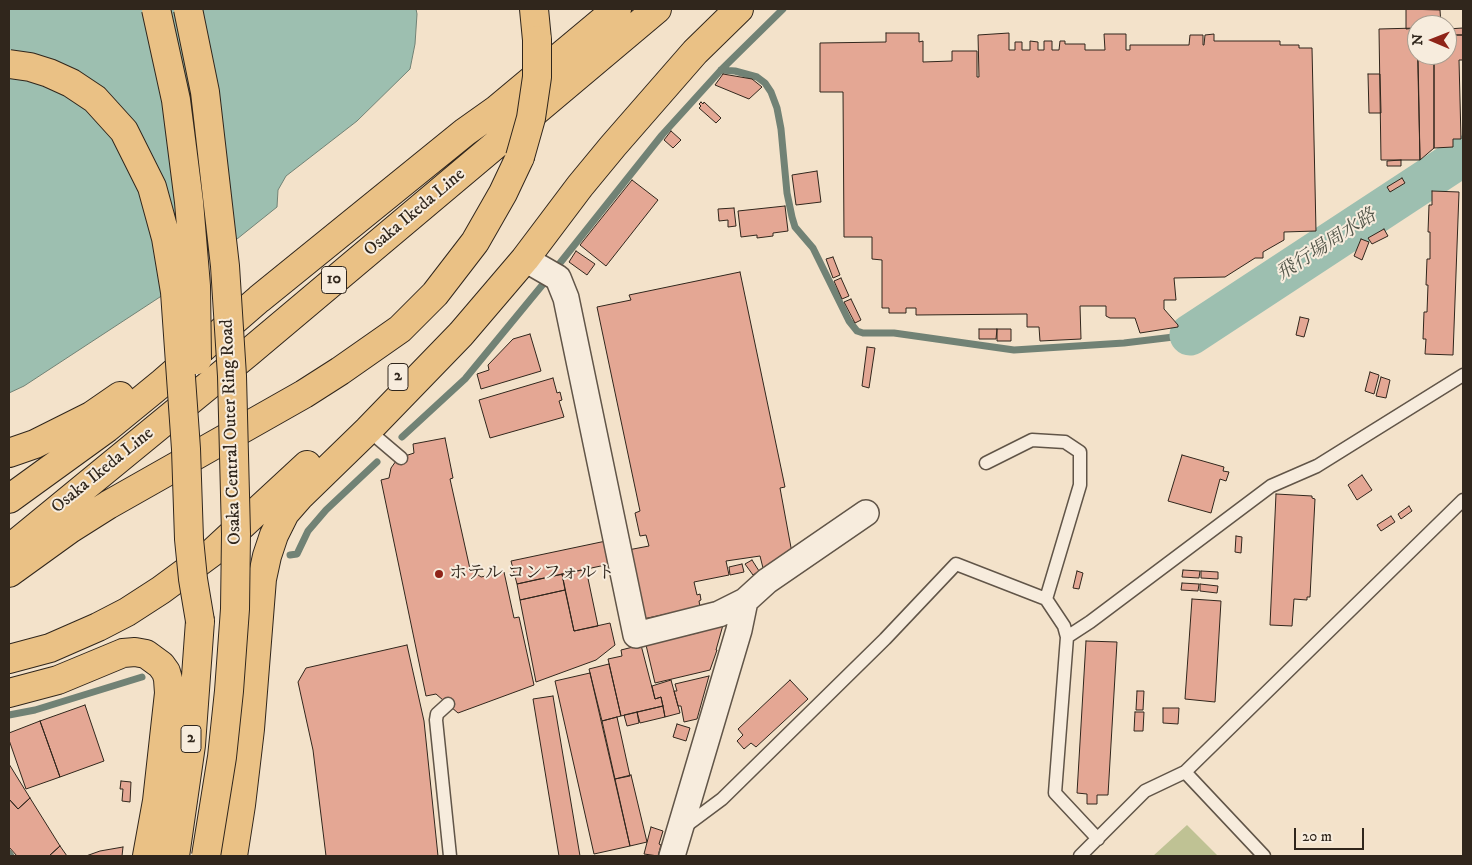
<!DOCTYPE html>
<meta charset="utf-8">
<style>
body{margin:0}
#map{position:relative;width:1472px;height:865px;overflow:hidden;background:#f3e2ca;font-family:"IM FELL DW Pica",serif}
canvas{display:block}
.frame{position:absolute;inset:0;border:10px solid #30261c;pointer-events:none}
.north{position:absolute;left:1407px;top:15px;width:50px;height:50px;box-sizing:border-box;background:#f7ecdd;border:1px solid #a79d90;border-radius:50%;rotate:271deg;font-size:14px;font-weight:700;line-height:20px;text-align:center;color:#30261c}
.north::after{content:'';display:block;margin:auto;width:18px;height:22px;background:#8f2418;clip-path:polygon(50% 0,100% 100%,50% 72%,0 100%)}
.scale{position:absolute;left:1294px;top:828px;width:70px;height:22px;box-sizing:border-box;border:2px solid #30261c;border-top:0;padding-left:6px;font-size:15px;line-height:18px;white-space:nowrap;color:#30261c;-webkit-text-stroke:4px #f7ecdd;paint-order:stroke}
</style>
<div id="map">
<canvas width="1472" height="865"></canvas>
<div class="frame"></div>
<div class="north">N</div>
<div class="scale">20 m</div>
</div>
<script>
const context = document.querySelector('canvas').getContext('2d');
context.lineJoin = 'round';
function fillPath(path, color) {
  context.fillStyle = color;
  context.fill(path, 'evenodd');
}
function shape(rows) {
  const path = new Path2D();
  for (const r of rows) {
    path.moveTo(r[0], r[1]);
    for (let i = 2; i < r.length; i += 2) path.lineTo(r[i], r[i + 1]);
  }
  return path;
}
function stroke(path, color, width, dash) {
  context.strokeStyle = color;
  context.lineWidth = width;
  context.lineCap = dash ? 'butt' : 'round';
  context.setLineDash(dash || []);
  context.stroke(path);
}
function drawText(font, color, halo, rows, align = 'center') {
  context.font = font + ' "IM FELL DW Pica","Noto Serif JP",serif';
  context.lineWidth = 4;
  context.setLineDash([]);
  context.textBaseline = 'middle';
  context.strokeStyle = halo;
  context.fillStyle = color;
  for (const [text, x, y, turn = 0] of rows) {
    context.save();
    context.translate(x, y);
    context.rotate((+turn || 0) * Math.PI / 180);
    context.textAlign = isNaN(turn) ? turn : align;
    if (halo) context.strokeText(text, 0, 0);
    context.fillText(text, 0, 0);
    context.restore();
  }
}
const green = shape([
 [1187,825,1218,856,1153,856]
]);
const water = shape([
 [9,9,416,9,417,14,415,44,410,69,357,121,286,176,278,190,277,207,237,239,161,270,163,295,24,386,9,393,9,9]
]);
const stream = shape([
 [721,70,735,71,757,77,765,83,771,92,777,108,781,129,787,193,792,217,795,227,813,248,849,321,857,331,863,333,894,333,1014,350,1124,343,1190,335],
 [560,263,662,135,721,70,783,9],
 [402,437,465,379,544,283],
 [290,555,297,554,308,531,326,510,377,462],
 [9,715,35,710,142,677],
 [9,853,11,856]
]);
const river = shape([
 [1190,335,1463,156]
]);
const building = shape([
 [1406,9,1440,10,1441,25,1417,25,1417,28,1406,29,1406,9],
 [1417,28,1420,160,1381,160,1379,29,1417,28],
 [1463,28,1463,35,1447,35,1447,29,1463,28],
 [886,33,919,33,919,42,923,41,923,62,952,61,952,51,977,51,977,77,979,77,978,35,1009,33,1009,50,1015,50,1015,42,1022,42,1022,50,1030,50,1030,41,1038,42,1038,50,1044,50,1044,41,1052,41,1052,50,1059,50,1060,41,1065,41,1065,44,1085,44,1085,50,1105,50,1104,34,1126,34,1126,50,1130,50,1130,45,1189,45,1190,35,1203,35,1203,45,1204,45,1205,35,1214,34,1214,41,1280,41,1280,45,1299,45,1299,48,1312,48,1316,231,1284,232,1284,240,1263,252,1263,258,1255,258,1225,277,1174,278,1176,300,1164,300,1164,309,1178,325,1178,327,1140,333,1135,318,1110,318,1106,316,1106,306,1080,306,1081,339,1040,341,1039,327,1027,327,1027,314,916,315,916,308,906,308,906,313,889,313,889,308,882,308,882,260,872,259,872,237,844,237,843,92,820,92,820,43,886,42,886,33],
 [1447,35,1463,35,1463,60,1459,60,1461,139,1453,139,1453,147,1434,148,1434,55,1447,55,1447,35],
 [1418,55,1434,55,1434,148,1420,160,1418,55],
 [723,74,752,79,762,87,749,99,715,85,723,74],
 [1368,74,1380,74,1381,113,1369,113,1368,74],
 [701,102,703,104,704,102,721,118,716,123,699,108,701,106,699,104,701,102],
 [671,131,681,140,673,148,664,140,671,131],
 [1401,160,1401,166,1387,166,1387,161,1401,160],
 [817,171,821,202,796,205,792,175,817,171],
 [1402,178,1405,183,1390,192,1387,187,1402,178],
 [632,180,658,200,606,266,580,245,632,180],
 [1432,191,1459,192,1453,355,1425,354,1426,339,1423,339,1424,312,1427,312,1428,285,1426,285,1427,259,1430,259,1430,232,1428,232,1429,205,1432,205,1432,191],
 [785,206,788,231,773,233,773,236,757,238,757,235,741,237,738,211,785,206],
 [734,208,736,226,728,227,728,220,719,221,718,209,734,208],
 [1384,229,1388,236,1372,244,1368,238,1384,229],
 [1361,239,1369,242,1362,260,1354,256,1361,239],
 [576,251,595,264,587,275,569,262,576,251],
 [833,257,840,275,833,278,826,259,833,257],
 [740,272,785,487,780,488,792,553,764,572,760,556,726,561,729,575,694,582,697,595,700,594,701,600,699,601,700,607,643,619,628,550,649,546,646,535,640,536,635,513,640,511,597,307,631,300,629,295,740,272],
 [841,278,849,296,842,299,834,281,841,278],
 [851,299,861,320,855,323,844,302,851,299],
 [1300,317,1309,319,1304,337,1296,335,1300,317],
 [979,329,997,329,996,339,979,339,979,329],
 [997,329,1011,329,1011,341,997,341,997,329],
 [530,334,541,371,481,389,477,374,489,370,488,365,513,339,530,334],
 [867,347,875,348,869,388,862,386,867,347],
 [1370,372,1379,375,1374,394,1365,391,1370,372],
 [1381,377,1390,380,1386,398,1376,396,1381,377],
 [553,378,557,393,560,392,562,400,559,401,564,417,490,438,479,400,553,378],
 [445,438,453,478,450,479,470,569,481,577,504,572,514,618,519,617,534,685,458,713,436,694,426,696,381,480,389,478,391,468,396,461,402,457,414,453,413,444,445,438],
 [1182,455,1224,467,1223,471,1229,472,1226,481,1220,479,1211,513,1168,501,1182,455],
 [1362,475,1372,490,1357,500,1348,485,1362,475],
 [1276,494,1312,496,1312,498,1315,499,1310,597,1307,597,1307,600,1294,599,1292,626,1270,625,1276,494],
 [1409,506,1412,511,1401,519,1398,514,1409,506],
 [1391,516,1395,522,1381,531,1377,525,1391,516],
 [1236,536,1242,537,1241,553,1235,552,1236,536],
 [606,541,610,564,517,584,511,561,606,541],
 [752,560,759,571,753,575,745,564,752,560],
 [742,564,744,572,730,575,729,567,742,564],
 [586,569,598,626,574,631,562,574,586,569],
 [1183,570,1200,571,1199,578,1182,577,1183,570],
 [1077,571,1083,573,1079,589,1073,588,1077,571],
 [1201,571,1218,572,1218,579,1201,578,1201,571],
 [562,574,565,590,520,600,517,584,562,574],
 [1182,583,1199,584,1198,591,1181,590,1182,583],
 [1200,584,1218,586,1217,593,1200,591,1200,584],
 [565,590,574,631,610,623,615,645,596,660,536,682,520,600,565,590],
 [1192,599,1221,601,1215,702,1185,699,1192,599],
 [723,625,716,650,717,650,710,670,655,683,646,645,701,632,701,629,723,625],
 [1086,641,1117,642,1108,795,1097,795,1097,804,1087,804,1087,794,1077,793,1086,641],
 [407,645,424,721,438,856,326,856,313,750,298,682,306,668,407,645],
 [641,645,655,699,661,697,663,706,621,716,608,659,622,656,621,650,641,645],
 [609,664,621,716,602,721,589,669,609,664],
 [590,673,630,846,594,854,555,681,590,673],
 [709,676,697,719,684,722,681,706,678,706,674,691,677,691,675,684,709,676],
 [671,680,680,713,665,717,661,697,655,699,652,686,671,680],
 [790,680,808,699,756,747,751,743,744,749,737,741,743,735,738,729,790,680],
 [1137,691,1144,691,1143,710,1136,710,1137,691],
 [553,696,580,856,559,856,533,699,553,696],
 [85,705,104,761,60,777,40,721,85,705],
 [663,706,665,717,640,723,637,712,663,706],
 [1163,708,1179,708,1178,724,1163,723,1163,708],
 [637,712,639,723,627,726,624,715,637,712],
 [1135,712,1144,712,1143,731,1134,731,1135,712],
 [617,717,630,776,615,779,602,721,617,717],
 [40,721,60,777,26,789,9,740,9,733,40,721],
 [677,724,690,728,686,741,673,737,677,724],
 [9,764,30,798,18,809,9,799,9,764],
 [631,775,647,842,630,846,615,779,631,775],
 [121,781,131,782,130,802,122,801,123,789,120,789,121,781],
 [30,798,60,846,49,856,17,856,9,847,9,799,18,809,30,798],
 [651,827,663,831,659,844,661,845,658,856,644,854,651,827],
 [60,846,67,856,49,856,60,846],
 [123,847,122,856,86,856,100,851,123,847]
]);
const service = shape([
 [368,430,401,458],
 [986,463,1032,440,1065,442,1080,452,1080,485,1046,599],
 [1067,637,1090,622,1271,486,1317,466,1463,375],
 [448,704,437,714,436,720,450,856],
 [1185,772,1264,856],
 [683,828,722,799,885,639,956,564,1046,599,1064,626,1067,637,1055,793,1098,839],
 [1080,856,1145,791,1185,772,1463,500]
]);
const minor = shape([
 [525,259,558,278,566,298,636,635,719,614,745,601,739,630,672,856],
 [745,601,767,581,866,513]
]);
const primary = shape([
 [534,9,537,40],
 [9,453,35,444,91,416,120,396],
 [9,499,107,428,162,383,259,299,465,132,496,110,617,9],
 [9,549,248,353,657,9],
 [9,573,70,529,108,505,304,394,340,371,400,329,435,294,475,242,503,193,520,157],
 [9,659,50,648,98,627,127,612,161,590,214,551,307,465],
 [9,693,58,680,123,653,135,652,146,654,161,665,166,672,168,679,169,693,157,801,147,856],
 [175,856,191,745,200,621],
 [233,856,241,805,250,729,262,579,267,556,274,535,285,513,299,497,368,430,461,334,525,259,580,186,613,146,695,52,739,9]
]);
const primaryBridge = shape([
 [156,9,176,100,189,202,196,286,197,360],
 [188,9,205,92,225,266,232,376,236,534,235,609,229,691,222,757,206,856],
 [9,64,30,67,49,73,71,83,95,99,124,131,152,187,166,238,175,292,186,449,189,539,193,579,200,621],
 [520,157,531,118,537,77,537,40]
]);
const markers = [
 [439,574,5,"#8f2418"]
];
const shields = [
 [334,280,25],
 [398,377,20],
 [191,739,20]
];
const shieldNames = [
 ["10",334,280],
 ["2",398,377],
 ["2",191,739]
];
const streetNames = [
 ["Osaka Ikeda Line",415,213,-40],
 ["Osaka Central Outer Ring Road",232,432,-92],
 ["Osaka Ikeda Line",103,471,-39]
];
const poiNames = [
 ["ホテル コンフォルト",449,574]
];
const waterNames = [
 ["飛行場周水路",1327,246,-33]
];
fillPath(green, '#bfc294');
fillPath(water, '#9dbfb0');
stroke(water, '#718275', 1);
stroke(stream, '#718275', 7);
stroke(river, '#9dbfb0', 41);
fillPath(building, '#e4a794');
stroke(building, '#30261c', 1);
stroke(service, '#615548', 15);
stroke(minor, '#615548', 28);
stroke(primary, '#30261c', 30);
stroke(service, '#f7ecdd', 12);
stroke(minor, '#f7ecdd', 25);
stroke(primary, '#eac185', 28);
stroke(primaryBridge, '#30261c', 30, []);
stroke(primaryBridge, '#eac185', 28);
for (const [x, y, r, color] of markers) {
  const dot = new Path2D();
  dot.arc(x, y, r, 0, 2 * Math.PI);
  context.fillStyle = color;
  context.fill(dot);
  stroke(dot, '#f7ecdd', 2);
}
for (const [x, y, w] of shields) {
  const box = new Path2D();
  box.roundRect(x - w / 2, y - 13.5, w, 27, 4);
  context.fillStyle = '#f7ecdd';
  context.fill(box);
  stroke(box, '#30261c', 1);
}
drawText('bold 16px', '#30261c', null, shieldNames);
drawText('18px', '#30261c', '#f7ecdd', streetNames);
drawText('18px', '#30261c', '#f7ecdd', poiNames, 'left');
drawText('italic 19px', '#515448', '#f7ecdd', waterNames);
</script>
